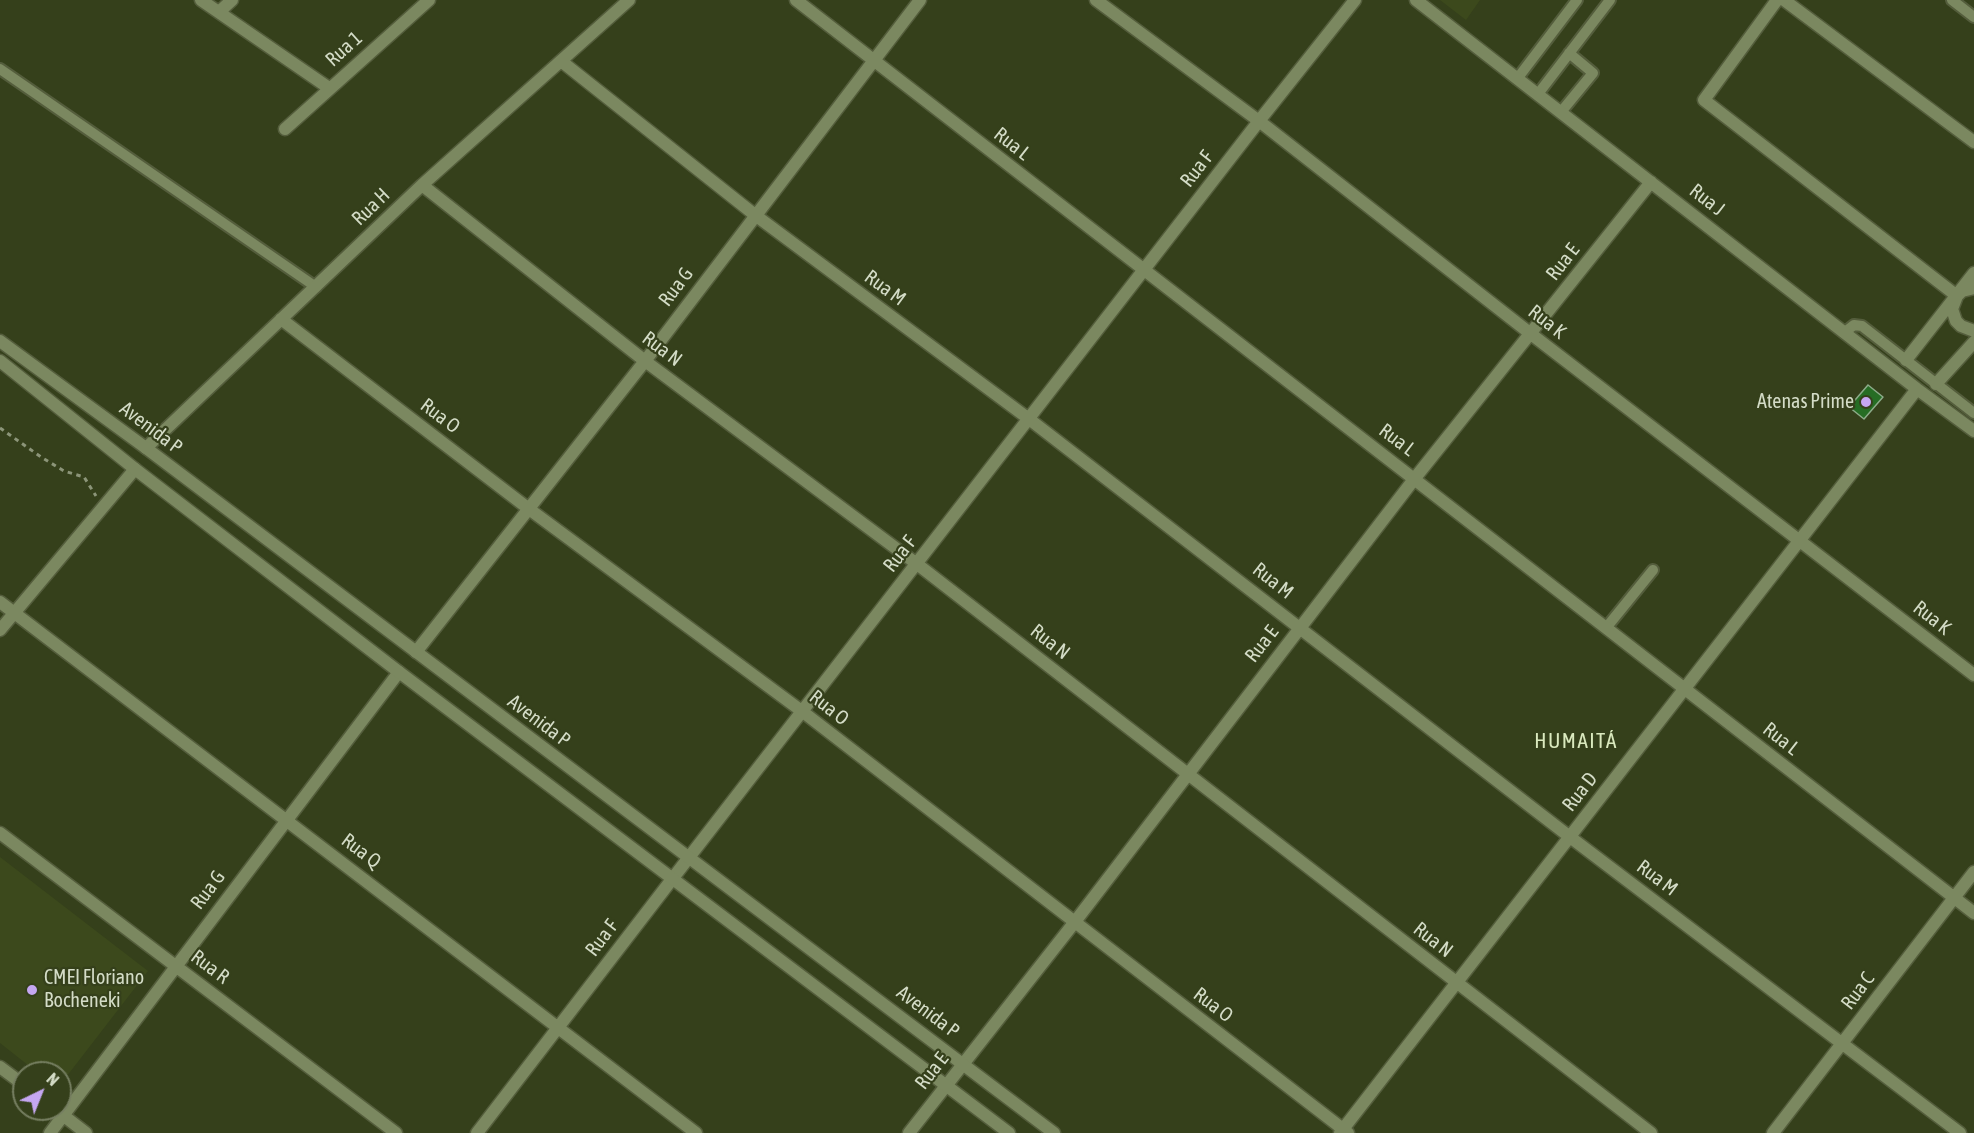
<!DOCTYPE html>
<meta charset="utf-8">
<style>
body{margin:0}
#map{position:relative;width:1974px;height:1133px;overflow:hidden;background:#35401b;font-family:"Asap Condensed",sans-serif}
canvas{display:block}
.north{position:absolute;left:12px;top:1061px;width:60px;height:60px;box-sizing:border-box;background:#35401b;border:2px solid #757e60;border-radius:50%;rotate:43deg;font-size:16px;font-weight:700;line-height:24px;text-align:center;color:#d4dcc7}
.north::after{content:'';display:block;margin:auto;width:21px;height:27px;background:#c5a7f1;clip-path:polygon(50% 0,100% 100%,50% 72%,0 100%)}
</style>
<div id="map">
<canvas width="1974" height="1133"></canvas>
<div class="north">N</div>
</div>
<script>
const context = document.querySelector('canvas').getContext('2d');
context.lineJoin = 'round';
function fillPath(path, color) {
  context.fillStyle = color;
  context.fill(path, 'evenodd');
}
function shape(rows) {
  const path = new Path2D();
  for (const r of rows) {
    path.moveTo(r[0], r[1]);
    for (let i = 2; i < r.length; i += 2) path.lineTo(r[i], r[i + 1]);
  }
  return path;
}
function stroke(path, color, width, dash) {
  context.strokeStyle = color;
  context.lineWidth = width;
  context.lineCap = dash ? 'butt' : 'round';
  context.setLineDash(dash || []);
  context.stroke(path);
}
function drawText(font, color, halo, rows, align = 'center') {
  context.font = font + ' "Asap Condensed",sans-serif';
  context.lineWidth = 4.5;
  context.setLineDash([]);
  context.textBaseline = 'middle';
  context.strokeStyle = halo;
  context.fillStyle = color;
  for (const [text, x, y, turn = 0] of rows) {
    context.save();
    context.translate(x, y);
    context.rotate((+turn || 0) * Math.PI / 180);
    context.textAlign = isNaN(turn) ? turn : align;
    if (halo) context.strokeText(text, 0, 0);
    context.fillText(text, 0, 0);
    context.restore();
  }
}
const built = shape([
 [1440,0,1480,0,1466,20],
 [0,857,148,971,60,1085,60,1073,38,1073,0,1043]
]);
const building = shape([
 [1868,385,1883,397,1864,419,1849,407,1868,385]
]);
const path = shape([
 [0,428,41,457,64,471,84,477,96,496]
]);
const service = shape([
 [1952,0,1974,17],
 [0,69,316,287],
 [1517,79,1577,0],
 [1538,94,1610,0],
 [1561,112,1593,73,1569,53],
 [1845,332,1854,325,1862,326,1974,413],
 [1606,628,1653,570]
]);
const minor = shape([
 [201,0,329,88],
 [796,0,1974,913],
 [1096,0,1259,121,1531,334,1974,675],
 [1416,0,1917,389,1974,431],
 [1777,0,1704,100,1957,296],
 [1784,0,1974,142],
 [219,12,232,0],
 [561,61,755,215,1029,419,1570,837,1960,1133],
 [285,129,429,0],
 [422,185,645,361,917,564,1651,1133],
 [1974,288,1962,291,1957,296,1952,309,1956,321,1961,326,1974,331],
 [281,319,529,509,803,712,1348,1133],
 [1906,360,1974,273],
 [1936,384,1974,342],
 [146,448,422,185,629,0],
 [0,602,696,1133],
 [0,630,135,469],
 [416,652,645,361,920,0],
 [0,833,396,1133],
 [0,1067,24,1085],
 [55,1109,86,1133],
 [50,1133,399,672],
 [477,1133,673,878,1259,121,1355,0],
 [909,1133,1074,923,1415,478,1651,182],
 [1340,1133,1917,389],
 [1773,1133,1974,872]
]);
const tertiary = shape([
 [0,341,146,448,1054,1133],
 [0,361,135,469,399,672,1009,1133]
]);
const markers = [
 [1866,402,6,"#c5a7f1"],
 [32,990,6,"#c5a7f1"]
];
const streetNames = [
 ["Rua 1",344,49,-42],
 ["Rua L",1012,144,38],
 ["Rua F",1197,169,-52],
 ["Rua J",1707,200,38],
 ["Rua H",371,207,-44],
 ["Rua E",1563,262,-52],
 ["Rua G",676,287,-53],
 ["Rua M",885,288,36],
 ["Rua K",1547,322,38],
 ["Rua N",662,349,37],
 ["Rua O",440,416,37],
 ["Avenida P",151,428,37],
 ["Rua L",1397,440,37],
 ["Rua F",900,554,-52],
 ["Rua M",1273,581,38],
 ["Rua K",1932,618,38],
 ["Rua N",1050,642,38],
 ["Rua E",1262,644,-52],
 ["Rua O",829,708,38],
 ["Avenida P",539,721,37],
 ["Rua L",1781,739,38],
 ["Rua D",1580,792,-52],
 ["Rua Q",361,851,37],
 ["Rua M",1657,878,37],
 ["Rua G",208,890,-53],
 ["Rua F",602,938,-53],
 ["Rua N",1433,940,38],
 ["Rua R",210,967,37],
 ["Rua C",1858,991,-53],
 ["Rua O",1213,1005,37],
 ["Avenida P",928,1012,37],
 ["Rua E",932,1071,-52]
];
const poiNames = [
 ["Atenas Prime",1854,402],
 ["CMEI Floriano",44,978,"left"],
 ["Bocheneki",44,1001,"left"]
];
const neighbourhoodNames = [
 ["HUMAITÁ",1576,741]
];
fillPath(built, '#3c491c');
fillPath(building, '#266d24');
stroke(building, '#8cab89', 1.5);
stroke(service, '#545d3c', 14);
stroke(minor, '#545d3c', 15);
stroke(tertiary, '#545d3c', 15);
stroke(path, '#8c9579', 3, [4.5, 4.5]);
stroke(service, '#7b8860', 10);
stroke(minor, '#7b8860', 12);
stroke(tertiary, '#7b8860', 12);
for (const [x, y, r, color] of markers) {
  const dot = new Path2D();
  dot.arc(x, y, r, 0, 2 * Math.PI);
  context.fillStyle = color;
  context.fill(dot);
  stroke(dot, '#35401b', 2);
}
drawText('20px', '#d4dcc7', '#35401b', streetNames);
drawText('20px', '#d4dcc7', '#35401b', poiNames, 'right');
context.letterSpacing = '1.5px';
drawText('21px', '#dae9be', '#35401b', neighbourhoodNames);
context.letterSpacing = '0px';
</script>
